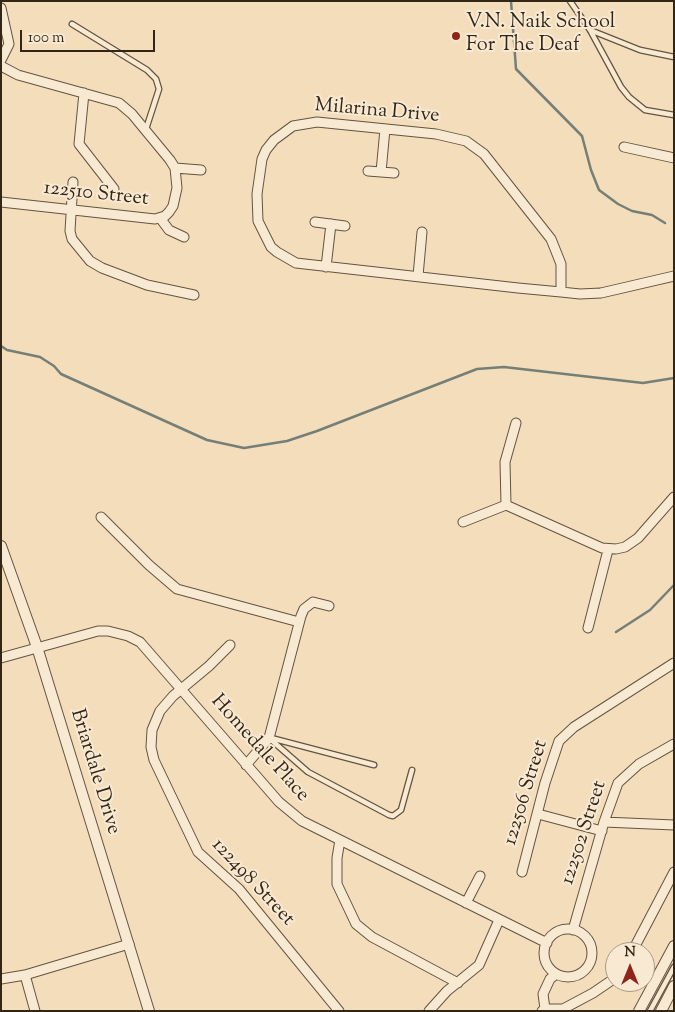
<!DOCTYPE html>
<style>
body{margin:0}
#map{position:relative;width:675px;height:1012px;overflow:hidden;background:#f4ddbb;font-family:"Sorts Mill Goudy",serif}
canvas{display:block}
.frame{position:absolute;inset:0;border:2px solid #332617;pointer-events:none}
.north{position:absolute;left:605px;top:942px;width:50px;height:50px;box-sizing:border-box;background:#f8e9d3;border:1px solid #a99b88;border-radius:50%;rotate:0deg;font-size:14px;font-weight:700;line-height:20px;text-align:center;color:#332617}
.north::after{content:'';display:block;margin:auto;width:18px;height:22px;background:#8f2418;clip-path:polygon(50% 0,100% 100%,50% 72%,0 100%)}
.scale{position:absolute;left:20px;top:30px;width:135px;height:22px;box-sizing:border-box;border:2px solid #332617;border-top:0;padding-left:6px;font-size:15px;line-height:18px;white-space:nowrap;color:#332617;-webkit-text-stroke:4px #f8e9d3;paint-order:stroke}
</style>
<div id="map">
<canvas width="675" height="1012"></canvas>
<div class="frame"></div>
<div class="north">N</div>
<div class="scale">100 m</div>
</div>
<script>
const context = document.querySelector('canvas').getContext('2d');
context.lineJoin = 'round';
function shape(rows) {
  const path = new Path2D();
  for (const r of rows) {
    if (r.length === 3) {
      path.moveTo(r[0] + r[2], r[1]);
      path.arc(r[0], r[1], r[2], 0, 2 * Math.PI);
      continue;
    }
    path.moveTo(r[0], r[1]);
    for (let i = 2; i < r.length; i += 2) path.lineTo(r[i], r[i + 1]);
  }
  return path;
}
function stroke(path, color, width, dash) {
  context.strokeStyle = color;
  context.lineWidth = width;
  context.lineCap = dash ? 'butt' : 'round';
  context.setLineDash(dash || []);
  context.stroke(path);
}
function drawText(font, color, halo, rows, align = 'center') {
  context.font = font + ' "Sorts Mill Goudy",serif';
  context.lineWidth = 4;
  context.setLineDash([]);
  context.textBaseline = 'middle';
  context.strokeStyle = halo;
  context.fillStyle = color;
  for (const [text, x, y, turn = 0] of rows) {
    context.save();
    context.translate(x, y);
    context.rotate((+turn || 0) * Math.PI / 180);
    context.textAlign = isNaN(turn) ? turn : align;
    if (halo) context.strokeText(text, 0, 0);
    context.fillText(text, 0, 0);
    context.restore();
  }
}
const stream = shape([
 [511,1,516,69,582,136,591,170,599,190,618,204,632,211,652,215,665,223],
 [1,346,7,350,40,357,54,366,61,374,207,440,244,448,287,441,317,431,477,369,504,367,643,383,674,378],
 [616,632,650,610,674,585]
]);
const service = shape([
 [570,1,590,30,621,87,629,97,645,110,674,115],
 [72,24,147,70,156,79,159,89,146,129],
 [590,30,640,50,674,57],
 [269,738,308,772,389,815,393,816,401,810,412,770],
 [271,738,374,765],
 [650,1011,674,967]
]);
const minor = shape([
 [1,8,9,44,1,60],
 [1,66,18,75,119,103,132,114,170,160,175,168,177,188,173,206,169,212,165,216,155,219,1,202],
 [84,93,79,144,114,189],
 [624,147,674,158],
 [175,168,201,170],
 [368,171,394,173],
 [381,172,385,129],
 [73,182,70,231,72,239,90,261,102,268,147,285,194,295],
 [160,218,169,230,184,237],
 [315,222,345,226],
 [326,267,331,224],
 [418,276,422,232],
 [561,292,561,264,551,239,484,154,466,141,436,134,317,122,293,126,274,140,266,150,262,159,257,194,258,221,271,247,277,252,296,263,518,288,561,292,580,294,601,293,674,276],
 [506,505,505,462,516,423],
 [101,517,149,565,177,589,299,622],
 [463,522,506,505,602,548,616,549,625,547,638,538,674,497],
 [588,628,608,550],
 [230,645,209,666,173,696,160,711,152,730,151,747,154,760,198,852,239,889,339,1011],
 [1,658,98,631,108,631,128,636,140,642,279,802,302,821,547,943],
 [246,765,269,738,301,616,304,609,313,602,329,606],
 [538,814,602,831],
 [604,822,674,825],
 [340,840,337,858,337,884,356,924,372,937,458,983],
 [522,872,545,783,559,741,574,727,674,663],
 [466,903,480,876],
 [568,953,24],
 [573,930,604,822,618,783,639,764,674,744],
 [632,952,674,872],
 [25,975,35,1011],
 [1,979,25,975,129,944],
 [545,1009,563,1009,593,993,615,978],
 [429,1011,447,991,479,965,499,920],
 [542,1011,545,1009,543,994,550,979,556,974]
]);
const tertiary = shape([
 [1,546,37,647,149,1011],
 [639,1011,674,946],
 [661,1011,674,986]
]);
const markers = [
 [456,36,5,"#8f2418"]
];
const poiNames = [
 ["V.N. Naik School",466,24],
 ["For The Deaf",466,47]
];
const streetNames = [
 ["Milarina Drive",377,112,5],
 ["122510 Street",96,195,6],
 ["Homedale Place",259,749,48],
 ["Briardale Drive",94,772,73],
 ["122506 Street",527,793,-73],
 ["122502 Street",585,833,-72],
 ["122498 Street",252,883,47]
];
stroke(stream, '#747f78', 2.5);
stroke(service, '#635440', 7);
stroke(minor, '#635440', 11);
stroke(tertiary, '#635440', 12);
stroke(service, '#f8e9d3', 4.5);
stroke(minor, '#f8e9d3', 9);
stroke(tertiary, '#f8e9d3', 10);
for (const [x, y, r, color] of markers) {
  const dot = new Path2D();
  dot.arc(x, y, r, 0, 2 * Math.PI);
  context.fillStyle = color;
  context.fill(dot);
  stroke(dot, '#f8e9d3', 2);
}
drawText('20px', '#332617', '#f8e9d3', poiNames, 'left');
drawText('20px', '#332617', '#f8e9d3', streetNames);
</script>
